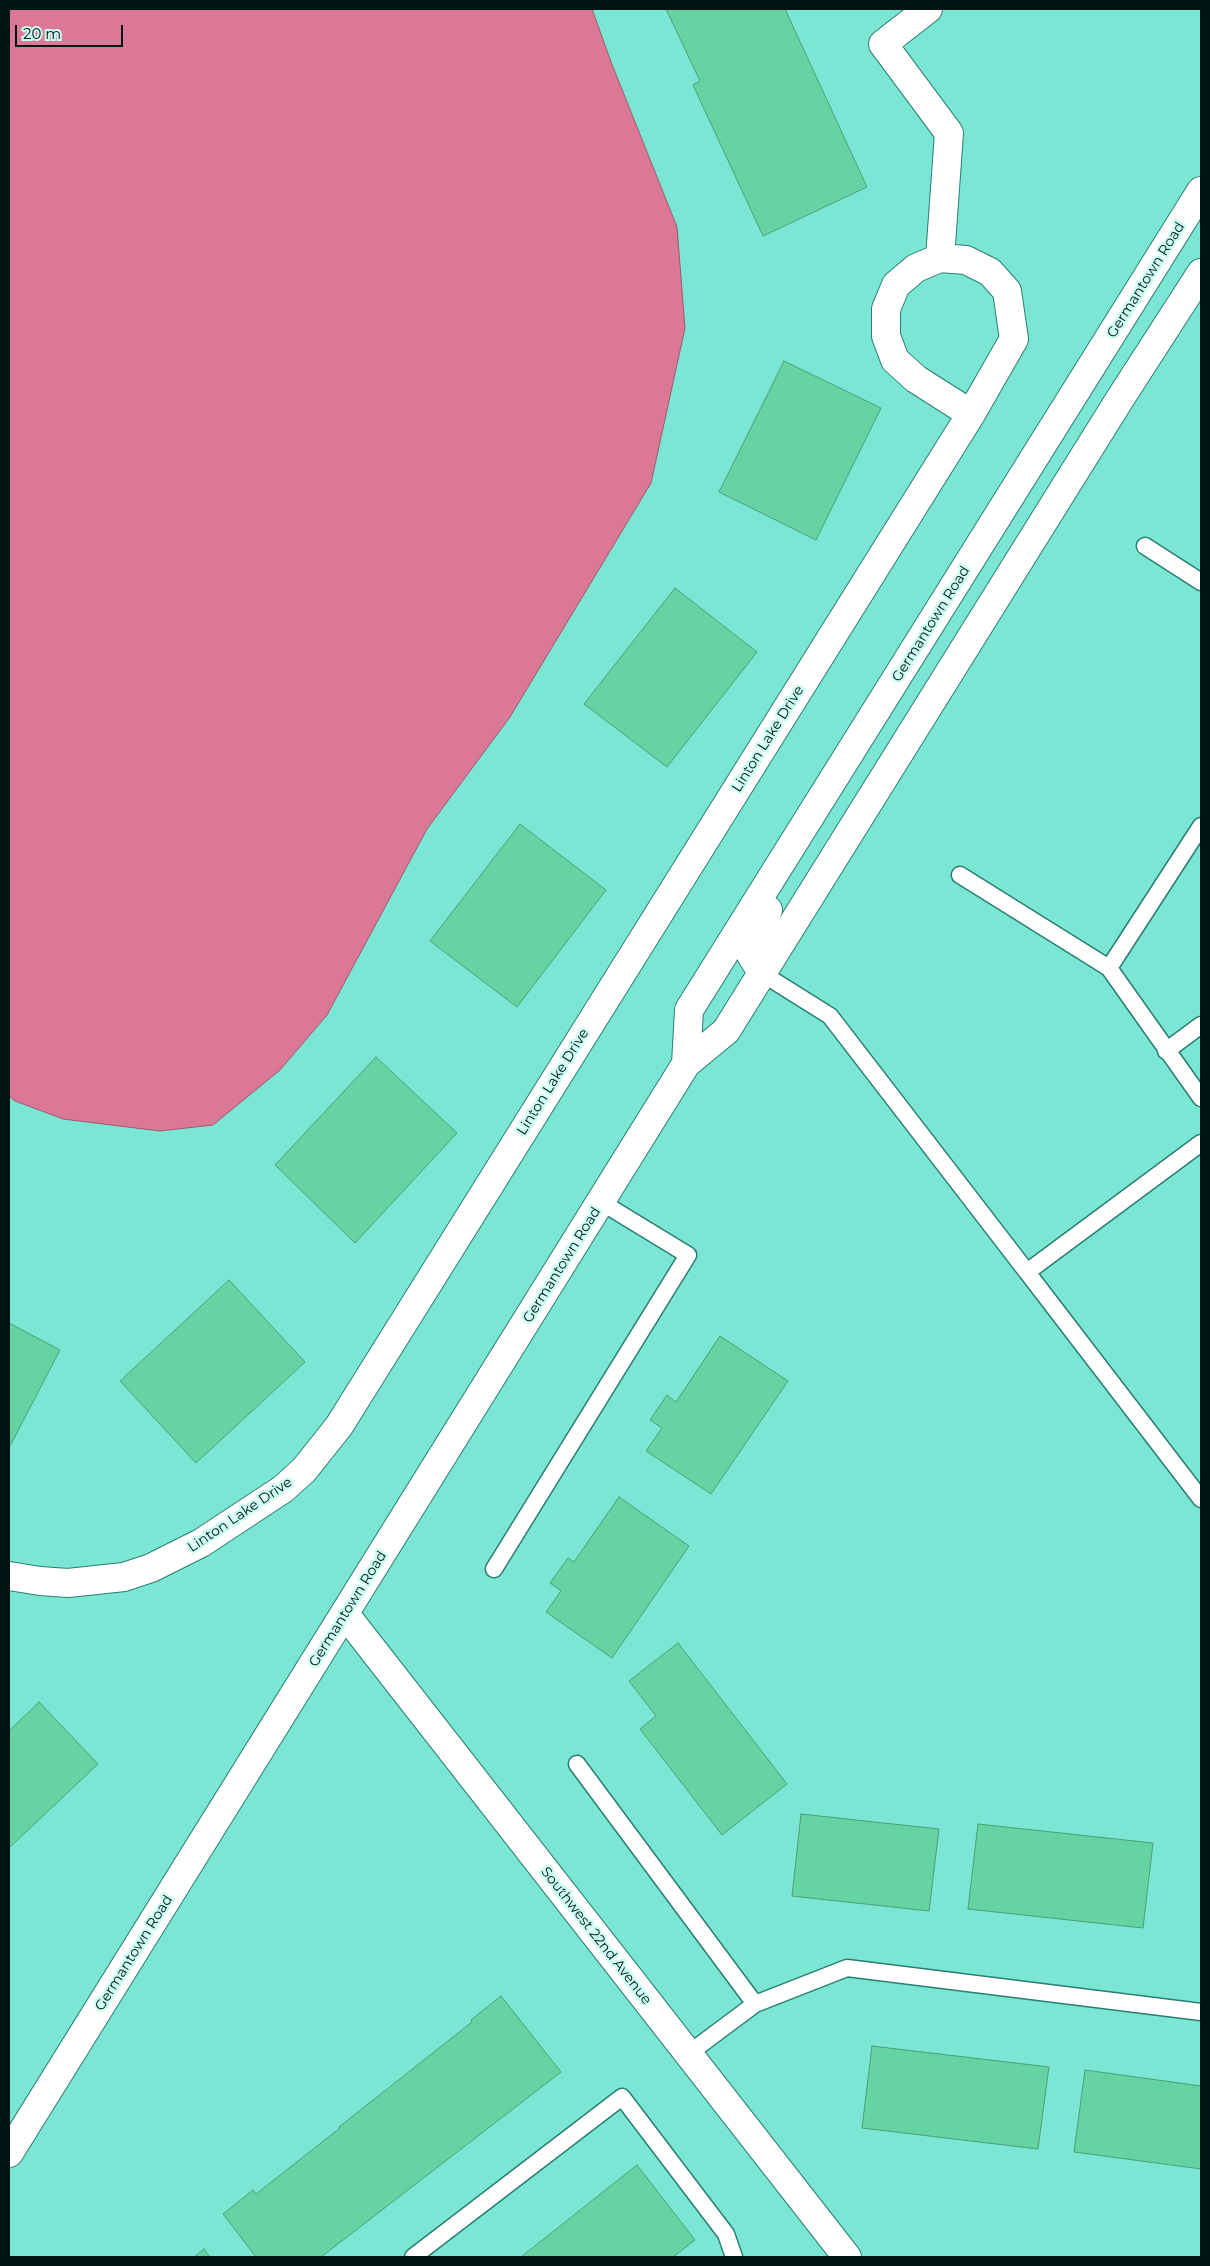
<!DOCTYPE html>
<style>
body{margin:0}
#map{position:relative;width:1210px;height:2266px;overflow:hidden;background:#7ce6d5;font-family:Montserrat,sans-serif}
canvas{display:block}
.frame{position:absolute;inset:0;border:10px solid #001512;pointer-events:none}
.scale{position:absolute;left:15px;top:25px;width:108px;height:22px;box-sizing:border-box;border:2px solid #001512;border-top:0;padding-left:6px;font-size:15px;line-height:18px;white-space:nowrap;color:#001512;-webkit-text-stroke:4px #ccfdf3;paint-order:stroke}
</style>
<div id="map">
<canvas width="1210" height="2266"></canvas>
<div class="frame"></div>
<div class="scale">20 m</div>
</div>
<script>
const context = document.querySelector('canvas').getContext('2d');
context.lineJoin = 'round';
function fillPath(path, color) {
  context.fillStyle = color;
  context.fill(path, 'evenodd');
}
function shape(rows) {
  const path = new Path2D();
  for (const r of rows) {
    path.moveTo(r[0], r[1]);
    for (let i = 2; i < r.length; i += 2) path.lineTo(r[i], r[i + 1]);
  }
  return path;
}
function stroke(path, color, width, dash) {
  context.strokeStyle = color;
  context.lineWidth = width;
  context.lineCap = dash ? 'butt' : 'round';
  context.setLineDash(dash || []);
  context.stroke(path);
}
function drawText(font, color, halo, rows, align = 'center') {
  context.font = font + ' Montserrat,sans-serif';
  context.lineWidth = 5;
  context.setLineDash([]);
  context.textBaseline = 'middle';
  context.strokeStyle = halo;
  context.fillStyle = color;
  for (const [text, x, y, turn = 0] of rows) {
    context.save();
    context.translate(x, y);
    context.rotate((+turn || 0) * Math.PI / 180);
    context.textAlign = isNaN(turn) ? turn : align;
    if (halo) context.strokeText(text, 0, 0);
    context.fillText(text, 0, 0);
    context.restore();
  }
}
const water = shape([
 [9,9,592,9,611,62,677,227,685,328,651,483,510,717,427,829,327,1015,280,1070,213,1125,160,1131,63,1119,15,1101,9,1096,9,9]
]);
const building = shape([
 [666,9,785,9,867,187,763,236,693,85,700,81,666,9],
 [784,361,881,408,816,540,719,492,784,361],
 [675,588,757,652,667,767,584,704,675,588],
 [520,824,606,890,517,1007,430,941,520,824],
 [376,1057,457,1133,355,1243,275,1165,376,1057],
 [229,1280,305,1362,196,1463,120,1381,229,1280],
 [9,1323,60,1350,9,1448,9,1323],
 [720,1336,788,1381,711,1494,646,1451,662,1428,650,1420,667,1395,676,1402,720,1336],
 [619,1497,689,1546,612,1658,546,1612,561,1591,550,1583,568,1558,574,1562,619,1497],
 [678,1643,787,1784,722,1835,640,1729,656,1716,629,1681,678,1643],
 [39,1702,98,1764,9,1848,9,1731,39,1702],
 [801,1814,939,1829,929,1911,792,1896,801,1814],
 [978,1824,1153,1843,1143,1928,968,1909,978,1824],
 [501,1996,561,2072,321,2257,256,2257,223,2214,253,2190,256,2194,340,2128,339,2127,472,2022,471,2020,501,1996],
 [872,2046,1049,2067,1038,2149,862,2128,872,2046],
 [1085,2070,1201,2086,1201,2169,1074,2152,1085,2070],
 [637,2165,695,2240,673,2257,521,2257,637,2165],
 [204,2249,210,2257,194,2257,204,2249]
]);
const lane = shape([
 [1145,546,1201,582],
 [1201,826,1109,968,1201,1098],
 [960,875,1109,968],
 [763,974,830,1016,1027,1272,1201,1143],
 [1166,1051,1201,1025],
 [1027,1272,1201,1499],
 [494,1569,688,1255,601,1202],
 [577,1764,755,2004],
 [688,2054,755,2004,847,1968,1201,2012],
 [413,2257,622,2097,726,2234,734,2257]
]);
const street = shape([
 [928,9,883,44,949,133,940,258],
 [763,974,751,955,755,935,768,910],
 [686,1064,689,1010,1201,191],
 [9,1576,40,1581,68,1583,124,1577,151,1568,201,1543,283,1489,304,1470,339,1426,971,414,1014,339,1007,291,990,272,966,260,940,258,916,268,896,285,886,309,886,336,895,360,916,379,971,414],
 [345,1614,847,2257],
 [9,2153,686,1064,726,1031,1118,402,1201,273]
]);
const streetNames = [
 ["Germantown Road",1146,280,-58],
 ["Germantown Road",931,624,-58],
 ["Linton Lake Drive",768,739,-58],
 ["Linton Lake Drive",553,1082,-58],
 ["Germantown Road",562,1265,-58],
 ["Linton Lake Drive",240,1515,-34],
 ["Germantown Road",348,1609,-58],
 ["Southwest 22nd Avenue",596,1936,52],
 ["Germantown Road",134,1953,-58]
];
fillPath(water, '#db7895');
stroke(water, '#995a6e', 1);
fillPath(building, '#65d4a2');
stroke(building, '#499f79', 1);
stroke(lane, '#297e72', 19);
stroke(street, '#297e72', 30);
stroke(lane, '#fff', 16);
stroke(street, '#fff', 28);
drawText('14px', '#001512', '#ccfdf3', streetNames);
</script>
